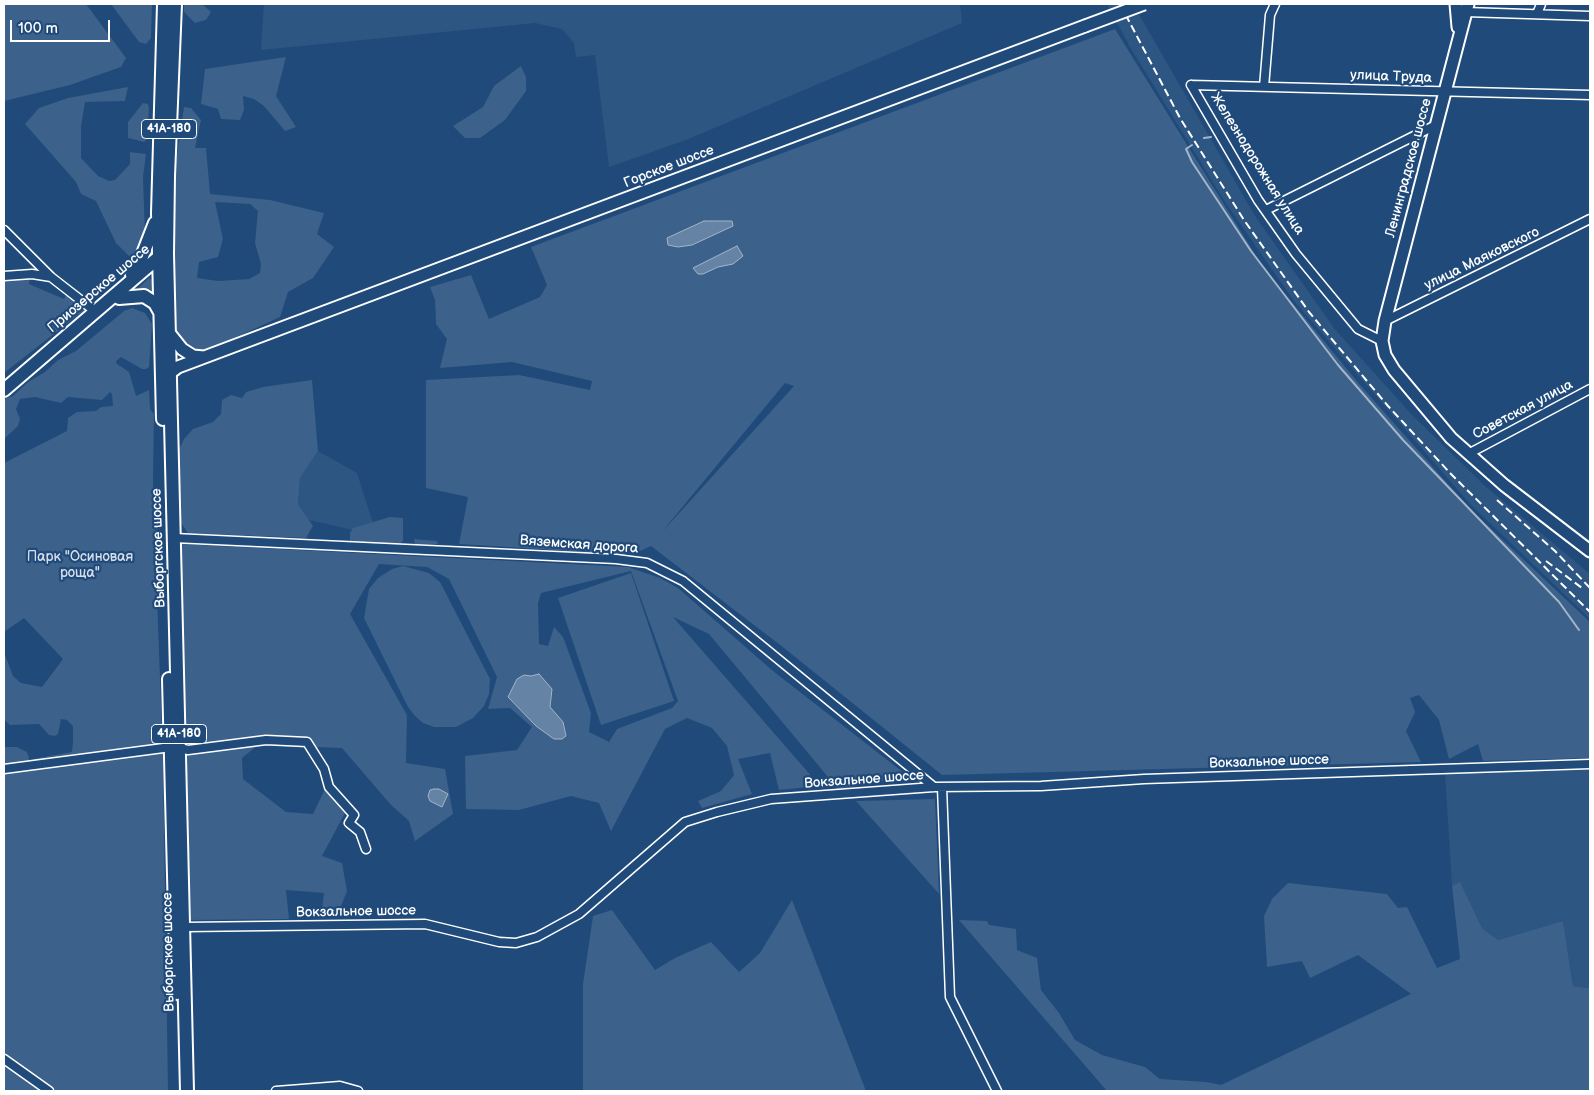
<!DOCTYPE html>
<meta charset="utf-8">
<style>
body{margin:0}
#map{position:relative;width:1594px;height:1095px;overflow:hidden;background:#1f4a7a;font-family:"Balsamiq Sans",sans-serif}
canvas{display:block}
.frame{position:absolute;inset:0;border:5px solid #fff;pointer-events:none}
.scale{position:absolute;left:10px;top:20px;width:100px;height:22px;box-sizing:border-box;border:2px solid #fff;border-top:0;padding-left:6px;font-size:15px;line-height:18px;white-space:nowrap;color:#fff;-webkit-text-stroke:4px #1f4a7a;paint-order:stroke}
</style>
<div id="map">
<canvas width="1594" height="1095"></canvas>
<div class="frame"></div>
<div class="scale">100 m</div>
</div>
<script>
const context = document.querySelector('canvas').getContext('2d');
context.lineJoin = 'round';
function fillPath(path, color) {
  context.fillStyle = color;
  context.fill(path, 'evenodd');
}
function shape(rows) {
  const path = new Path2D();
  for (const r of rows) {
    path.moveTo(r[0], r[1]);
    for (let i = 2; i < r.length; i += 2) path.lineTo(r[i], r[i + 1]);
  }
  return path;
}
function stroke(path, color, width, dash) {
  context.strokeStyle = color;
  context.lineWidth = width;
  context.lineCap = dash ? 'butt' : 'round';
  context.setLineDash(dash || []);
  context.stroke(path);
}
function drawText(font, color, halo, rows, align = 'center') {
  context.font = font + ' "Balsamiq Sans",sans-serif';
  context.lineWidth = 4.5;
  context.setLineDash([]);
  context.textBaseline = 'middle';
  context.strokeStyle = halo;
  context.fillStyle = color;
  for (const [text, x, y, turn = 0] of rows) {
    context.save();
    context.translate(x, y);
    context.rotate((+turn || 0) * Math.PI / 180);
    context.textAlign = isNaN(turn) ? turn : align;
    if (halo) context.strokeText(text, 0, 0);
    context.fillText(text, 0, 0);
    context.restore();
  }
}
const built = shape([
 [264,4,960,4,962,23,686,140,609,167,595,55,576,57,574,43,562,29,535,23,261,50],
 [1107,4,1133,4,1255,216,1334,328,1412,415,1485,486,1590,574,1590,619,1470,504,1294,301,1227,205,1130,47],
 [318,451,357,473,373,523,353,530,309,520,298,504,300,478],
 [1590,767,1590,988,1573,986,1563,921,1498,940,1482,928,1460,883,1452,886,1445,772]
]);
const green = shape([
 [4,4,86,4,126,58,121,67,70,85,4,101],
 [111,4,152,4,151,38,146,44,139,42],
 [184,4,202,4,211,12,206,20,195,23,184,12],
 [1115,29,1263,267,1360,385,1472,511,1590,622,1590,758,1483,761,1478,744,1449,759,1439,720,1419,695,1410,698,1415,712,1406,731,1421,762,942,775,784,648,651,546,640,551,623,554,459,544,468,497,426,488,426,380,519,375,590,390,592,381,512,362,440,368,447,339,436,324,435,300,430,287,471,275,489,319,540,297,547,285,531,247],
 [785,383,794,386,662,532,689,499],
 [286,57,276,96,296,127,285,131,264,106,254,99,243,96,244,110,240,120,221,119,218,109,201,104,205,69],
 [521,66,526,77,526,91,505,120,480,138,465,138,453,126,483,107,494,86],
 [128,87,125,101,85,102,81,127,81,158,98,176,109,181,115,180,130,164,130,152,146,154,143,177,145,235,132,259,116,243,96,201,81,194,76,182,25,124,39,108,68,98],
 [143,103,148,104,149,109,147,139,144,142,128,138,128,122],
 [184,107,191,108,201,120,195,148,206,148,210,194,270,200,324,213,317,234,334,247,313,278,288,292,280,317,204,352,192,353,183,347,174,329,175,169],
 [215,202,250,204,258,211,255,243,261,264,260,273,249,279,218,281,197,278,199,262,218,257,223,239],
 [30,277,29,284,64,299,67,293,87,308,4,373,4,280],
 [149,278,154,282,154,298,134,292],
 [132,308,145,313,152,324,149,367,146,369,142,369,121,357,116,361,117,364,129,372,136,396,149,390,150,409,154,414,153,483,154,526,157,530,155,541,163,760,168,1091,4,1091,4,771,31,763,33,759,72,752,73,742,73,726,67,720,61,719,58,734,55,736,49,735,39,724,10,725,4,720,4,652,13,676,21,683,42,687,63,659,24,618,4,632,4,463,67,431,68,418,77,412,96,411,101,407,113,406,112,394,110,392,102,400,68,397,61,403,35,397,20,399,16,409,20,419,18,426,4,439,4,399,13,396,28,382,45,372,58,360,76,351,124,311],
 [312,380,318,451,300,478,298,504,313,526,306,538,188,533,179,520,176,456,184,439,193,429,213,422,221,414,222,400,231,395,242,398,246,392,263,387],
 [390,517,403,518,403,541,398,545,350,542,350,533,353,528],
 [414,539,437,541,438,544,415,545],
 [180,544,628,567,660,578,678,588,773,671,904,773,896,779,838,789,709,634,673,617,820,786,779,790,770,753,738,759,752,794,702,808,698,801,721,791,734,775,727,746,712,728,687,718,665,729,611,831,599,803,571,796,519,810,466,809,465,756,517,750,532,727,510,708,488,709,497,677,449,579,427,567,379,564,350,614,407,715,406,763,445,769,453,814,415,841,409,821,391,805,342,748,258,745,242,758,243,779,286,812,313,814,325,789,346,811,322,856,342,863,347,891,340,909,322,909,324,893,286,890,289,919,191,920],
 [631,571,678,701,672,708,617,729,609,742,589,732,591,713,563,637,554,627,548,646,539,644,538,603,541,593],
 [403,566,429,573,440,582,490,679,489,694,484,706,473,718,456,727,434,727,423,723,415,716,408,707,364,618,369,589,378,578,392,569],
 [631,573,674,701,601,725,558,598],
 [4,747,17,747,27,752,30,762,4,765],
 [935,799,939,894,856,801],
 [1460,882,1482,928,1498,940,1563,921,1573,986,1590,988,1590,1091,1107,1091,959,920,987,921,989,925,1016,929,1017,950,1037,958,1041,990,1059,1013,1075,1040,1102,1055,1145,1067,1160,1079,1206,1082,1221,1085,1411,994,1358,955,1310,978,1302,961,1267,967,1264,916,1272,899,1288,883,1387,894,1398,908,1407,907,1437,968,1460,959,1452,886],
 [792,900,866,1091,583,1091,583,984,593,916,612,910,655,970,675,958,711,942,739,972,760,953]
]);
const water = shape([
 [704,221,732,221,733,226,692,245,678,247,668,245,667,238,704,221],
 [737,246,743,256,733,264,718,267,703,274,698,274,693,268,737,246],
 [539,674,552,689,550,707,563,722,566,736,562,739,554,739,536,726,508,697,517,679,524,675,531,676,539,674],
 [434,789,439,789,448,794,442,807,430,801,428,796,430,790,434,789]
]);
const stream = shape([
 [1204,138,1211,137],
 [1192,145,1186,149,1192,162,1251,251,1338,365,1403,440,1559,602,1579,630]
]);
const street = shape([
 [1465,12,1590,16],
 [1537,14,1541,4],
 [1191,85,1590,95],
 [1191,85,1258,200,1296,254,1358,329,1382,341],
 [1264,87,1270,15,1275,4],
 [1266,210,1436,125],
 [4,230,51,277,96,312],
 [4,276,32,274,51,277],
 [1385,321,1590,219],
 [1468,454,1590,389],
 [174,538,616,559,647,563,683,581,934,787],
 [180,748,188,750,266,740,307,742,324,769,329,787,354,815,349,823,360,832,366,849],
 [4,769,171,747],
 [942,787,950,997,997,1091],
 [185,927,425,924,499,942,516,943,537,937,579,914,685,822,717,812,771,799,934,787,1041,786,1144,779,1590,764],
 [4,1059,49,1091],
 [276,1091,340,1086,358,1091]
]);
const secondary = shape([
 [1456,4,1458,27],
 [1468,4,1385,321,1382,341,1385,355,1394,370,1451,438,1504,485,1590,551],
 [170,334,182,349,193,356,204,357],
 [165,377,178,367,1085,26]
]);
const primary = shape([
 [175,4,168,176,167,254,187,1091],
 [132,275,139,264,155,223],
 [119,298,144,296,155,303,160,312],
 [4,390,159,257,164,255],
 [163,419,158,213,164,4],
 [169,679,177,993]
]);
const rail = shape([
 [1120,4,1180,118,1244,220,1309,312,1388,406,1451,474,1590,612],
 [1497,500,1555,551,1590,588],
 [1546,561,1582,588]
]);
const secondaryBridge = shape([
 [1085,26,1144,4]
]);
const shields = [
 [169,129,55],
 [179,734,55]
];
const shieldNames = [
 ["41А-180",169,129],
 ["41А-180",179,734]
];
const streetNames = [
 ["улица Труда",1391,77,2],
 ["Железнодорожная улица",1257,164,58],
 ["Горское шоссе",669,167,-21],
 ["Ленинградское шоссе",1409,168,-75],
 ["улица Маяковского",1482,259,-26],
 ["Приозерское шоссе",99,289,-40],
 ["Советская улица",1523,410,-28],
 ["Вяземская дорога",579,545,4],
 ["Выборгское шоссе",159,548,-92],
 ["Вокзальное шоссе",1269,762,-2],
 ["Вокзальное шоссе",864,780,-4],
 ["Вокзальное шоссе",356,912,-1],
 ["Выборгское шоссе",169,952,-91]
];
const parkNames = [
 ["Парк \"Осиновая",80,557],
 ["роща\"",80,573]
];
fillPath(built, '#2e5683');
fillPath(green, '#3c618b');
fillPath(water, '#6583a4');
stroke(water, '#a3b5c8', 1);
stroke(stream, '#a3b5c8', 2);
stroke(street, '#fff', 11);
stroke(secondary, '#fff', 15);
stroke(primary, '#fff', 16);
stroke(street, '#1f4a7a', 8);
stroke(secondary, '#1f4a7a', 11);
stroke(primary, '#1f4a7a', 12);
stroke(rail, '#fff', 2, [8, 4]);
stroke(secondaryBridge, '#fff', 15, []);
stroke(secondaryBridge, '#1f4a7a', 11);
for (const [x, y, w] of shields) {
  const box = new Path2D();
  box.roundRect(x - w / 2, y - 9.5, w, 19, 4);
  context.fillStyle = '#1f4a7a';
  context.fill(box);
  stroke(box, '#fff', 1);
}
drawText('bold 12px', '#fff', null, shieldNames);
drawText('14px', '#fff', '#1f4a7a', streetNames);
drawText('14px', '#d8dfe8', '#1f4a7a', parkNames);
</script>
